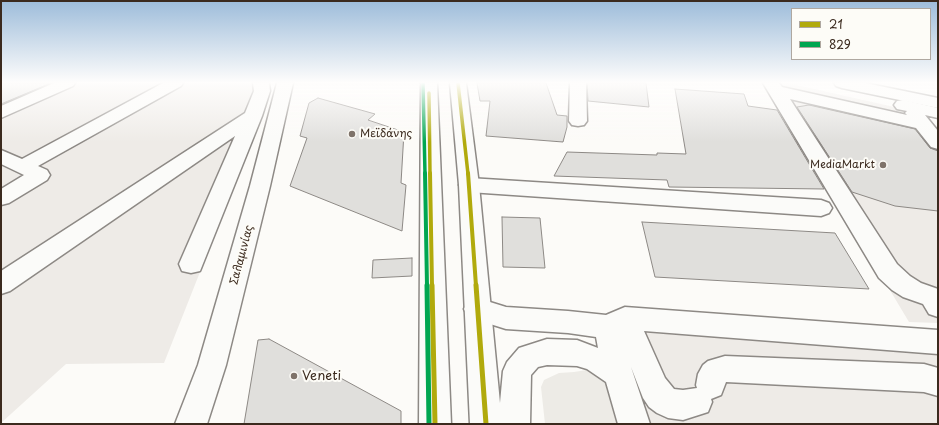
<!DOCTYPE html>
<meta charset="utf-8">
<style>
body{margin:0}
#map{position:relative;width:939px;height:425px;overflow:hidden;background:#fcfbf8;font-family:"Playpen Sans",sans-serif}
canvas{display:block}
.frame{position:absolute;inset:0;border:2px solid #3b2a1e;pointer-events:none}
.legend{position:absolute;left:791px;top:8px;width:140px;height:52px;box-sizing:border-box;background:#fdfcf7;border:1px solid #afa8a0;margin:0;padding:5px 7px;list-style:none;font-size:12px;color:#3b2a1e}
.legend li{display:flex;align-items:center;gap:8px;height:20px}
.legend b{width:20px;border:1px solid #afa8a0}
</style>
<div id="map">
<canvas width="939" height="425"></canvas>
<div class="frame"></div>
<ul class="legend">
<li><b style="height:5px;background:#b1aa0c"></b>21</li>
<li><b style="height:5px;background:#00a651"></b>829</li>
</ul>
</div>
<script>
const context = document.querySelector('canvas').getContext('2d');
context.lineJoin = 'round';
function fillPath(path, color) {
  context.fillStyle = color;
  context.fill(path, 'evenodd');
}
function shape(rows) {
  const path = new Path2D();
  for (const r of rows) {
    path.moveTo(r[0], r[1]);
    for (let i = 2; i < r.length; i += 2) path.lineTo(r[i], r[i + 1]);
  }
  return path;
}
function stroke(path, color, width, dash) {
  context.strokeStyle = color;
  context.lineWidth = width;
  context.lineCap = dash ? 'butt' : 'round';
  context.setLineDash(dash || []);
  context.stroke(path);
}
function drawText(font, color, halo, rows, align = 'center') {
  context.font = font + ' "Playpen Sans",sans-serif';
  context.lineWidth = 4;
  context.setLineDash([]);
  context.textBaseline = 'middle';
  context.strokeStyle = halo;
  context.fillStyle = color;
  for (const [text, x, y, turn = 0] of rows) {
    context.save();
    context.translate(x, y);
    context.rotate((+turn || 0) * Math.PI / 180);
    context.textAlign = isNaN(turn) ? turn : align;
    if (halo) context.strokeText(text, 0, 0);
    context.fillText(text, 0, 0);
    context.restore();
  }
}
const built = shape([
 [1,83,272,83,265,106,240,171,164,363,66,364,1,423],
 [766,83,788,83,921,113,938,133,938,323,909,322],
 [624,331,938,353,938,424,643,424]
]);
const green = shape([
 [593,369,611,386,620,424,545,424,541,387,544,380,559,373,574,372]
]);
const building = shape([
 [1,83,51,83,1,104,1,83],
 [477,83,546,83,557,115,567,116,567,127,563,142,486,136,490,101,480,101,477,83],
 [587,83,646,83,649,107,588,101,587,83],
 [675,89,744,94,748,106,777,110,824,189,669,187,667,180,554,176,567,152,657,155,657,153,686,154,675,89],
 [318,98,375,114,368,120,404,132,401,183,406,185,402,231,290,186,307,138,300,136,309,103,318,98],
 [809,105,915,129,930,148,938,151,938,211,895,206,852,192,797,107,809,105],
 [502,217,540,218,545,268,503,267,502,217],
 [642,222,835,233,869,289,655,277,642,222],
 [412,258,412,276,372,278,373,260,412,258],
 [269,339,401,411,401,424,244,424,258,340,269,339]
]);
const minor = shape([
 [54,83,75,83,73,86,1,118,1,106,54,83],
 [163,83,183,83,181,86,38,166,47,170,50,175,47,180,9,203,1,205,1,189,24,175,1,164,1,150,22,159,163,83],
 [253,83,269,83,270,91,262,116,200,271,191,273,182,271,179,264,235,136,10,291,1,294,1,271,245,113,254,91,253,83],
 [277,83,293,83,270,186,226,365,207,424,175,424,198,365,250,186,277,83],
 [570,83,586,83,587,121,584,125,578,126,572,125,569,121,570,83],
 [763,83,779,83,782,87,907,115,905,113,907,111,897,109,894,105,897,101,903,100,938,108,938,118,925,115,938,131,938,149,931,147,916,128,790,99,897,264,910,276,921,283,938,289,938,317,929,314,923,304,903,297,892,290,879,278,763,83],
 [469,178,821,200,829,203,832,208,829,213,821,216,469,192,462,190,459,185,462,180,469,178],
 [477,298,506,307,568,311,606,315,625,307,938,330,938,354,644,331,665,378,674,389,683,390,697,388,696,385,698,374,703,365,708,361,725,356,924,364,938,368,938,396,924,392,726,382,721,395,711,399,712,402,708,412,683,420,668,418,657,413,649,407,643,398,631,367,650,424,618,424,606,382,587,369,577,366,547,365,538,367,531,375,530,424,498,424,503,371,507,362,519,348,547,339,577,340,598,348,596,337,568,333,506,329,468,317,464,309,468,301,477,298]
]);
const major = shape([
 [421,83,437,83,451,424,419,424,421,83],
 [450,83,466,83,479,185,502,424,470,424,459,185,450,83]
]);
const highway = shape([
 [834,83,865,83,938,98,938,108,842,88,836,86,834,83]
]);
const bus1Far2 = shape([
 [458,83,468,174],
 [429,93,430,174]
]);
const bus1Far1 = shape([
 [430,173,432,286],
 [468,173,476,286]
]);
const bus1 = shape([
 [432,285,435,424],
 [476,285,486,424]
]);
const bus2Far2 = shape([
 [423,83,425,174]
]);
const bus2Far1 = shape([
 [425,173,427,286]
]);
const bus2 = shape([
 [427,285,429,424]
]);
const markers = [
 [352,134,4,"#7f736a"],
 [883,165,4,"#7f736a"],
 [294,376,4,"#7f736a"]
];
const poiNames = [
 ["Μεϊδάνης",360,134],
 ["MediaMarkt",875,165,"right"]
];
const streetNames = [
 ["Σαλαμινίας",242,255,-75]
];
const nearPoinames = [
 ["Veneti",302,376]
];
fillPath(built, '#eeebe7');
fillPath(green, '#edebe6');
fillPath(building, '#e0dfdc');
stroke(building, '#8d8985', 1);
stroke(minor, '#8d8985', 3);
stroke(major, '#8d8985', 3);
stroke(highway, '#8d8985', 3);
fillPath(minor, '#fbfbf9');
fillPath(major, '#fbfbf9');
fillPath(highway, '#fbfbf9');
stroke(bus1Far2, '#b1aa0c', 3.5);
stroke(bus1Far1, '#b1aa0c', 4);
stroke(bus1, '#b1aa0c', 5);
stroke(bus2Far2, '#00a651', 3.5);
stroke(bus2Far1, '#00a651', 4);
stroke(bus2, '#00a651', 5);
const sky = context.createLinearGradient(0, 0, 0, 142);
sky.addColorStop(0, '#9dbcda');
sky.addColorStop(0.58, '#fefdfc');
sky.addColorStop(1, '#fefdfc00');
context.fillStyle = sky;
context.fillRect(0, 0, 939, 142);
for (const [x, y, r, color] of markers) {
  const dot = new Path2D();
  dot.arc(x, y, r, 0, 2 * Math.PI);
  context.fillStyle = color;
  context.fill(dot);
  stroke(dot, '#fdfcf7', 1.5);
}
drawText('11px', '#3b2a1e', '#fdfcf7', poiNames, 'left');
drawText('11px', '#3b2a1e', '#fdfcf7', streetNames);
drawText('13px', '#3b2a1e', '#fdfcf7', nearPoinames, 'left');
</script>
